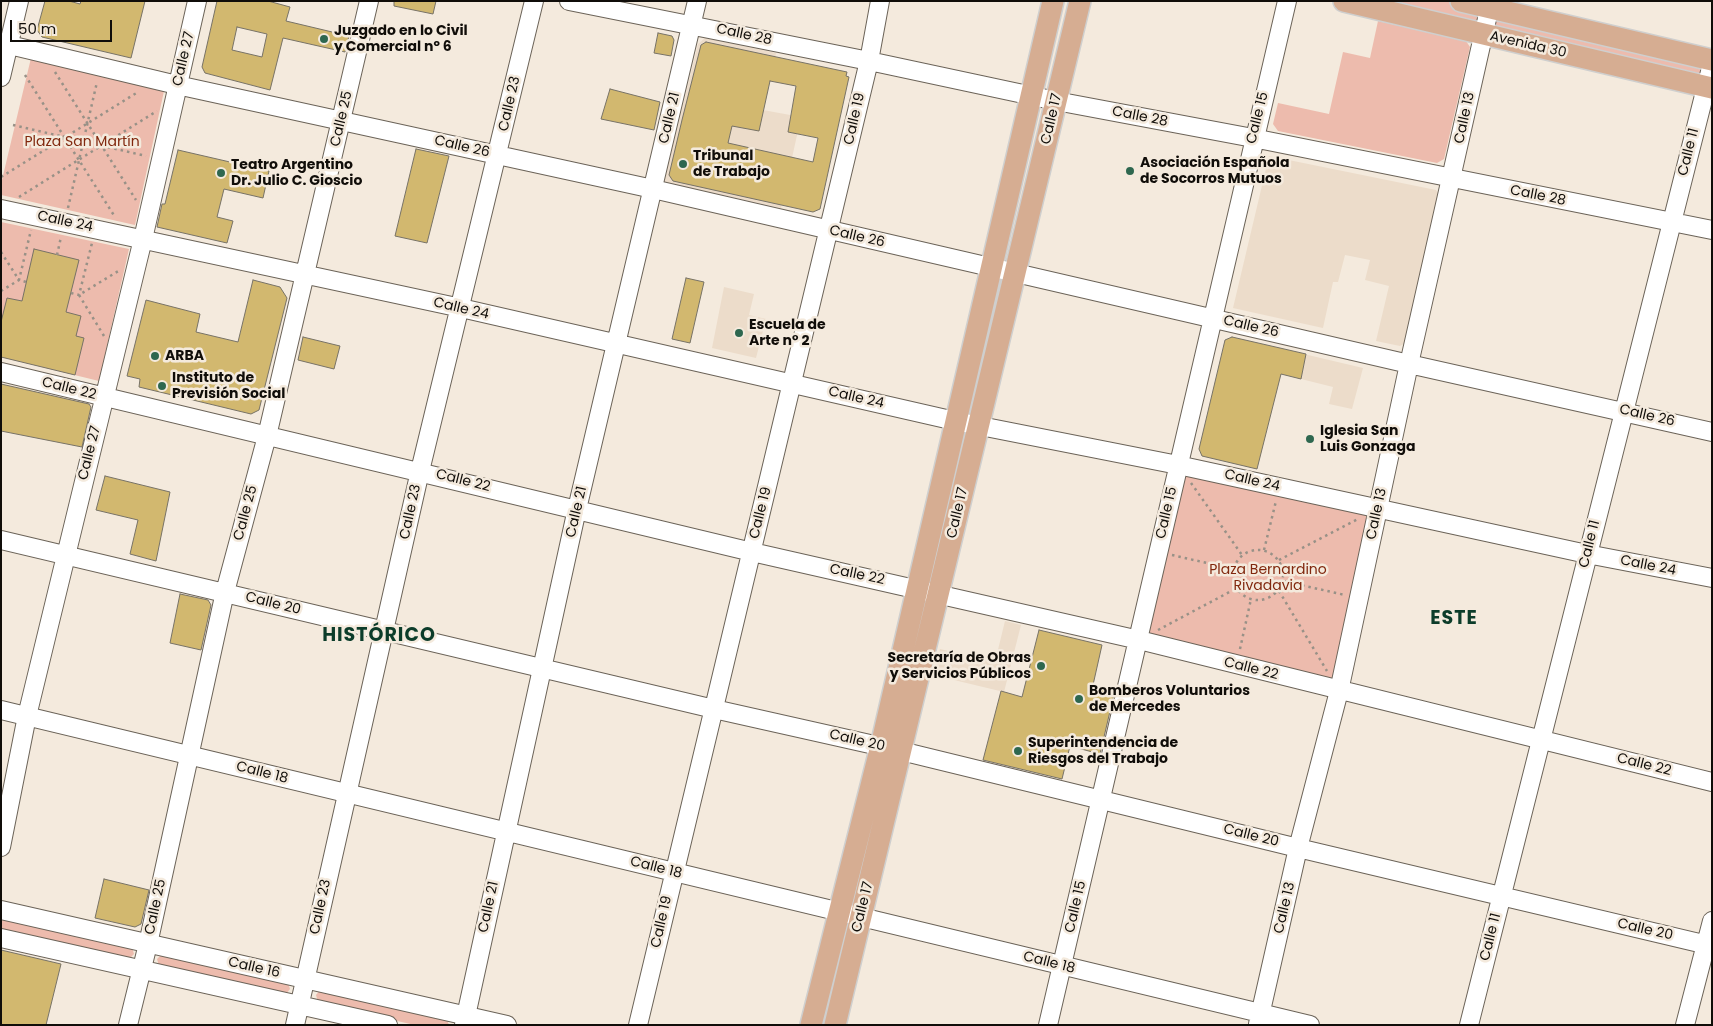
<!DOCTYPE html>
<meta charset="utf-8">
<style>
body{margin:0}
#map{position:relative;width:1713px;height:1026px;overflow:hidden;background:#f4eadd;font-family:Poppins,sans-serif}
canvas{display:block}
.frame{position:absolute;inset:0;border:2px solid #100d09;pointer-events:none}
.scale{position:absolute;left:10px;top:20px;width:102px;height:22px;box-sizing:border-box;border:2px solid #100d09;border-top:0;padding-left:6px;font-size:15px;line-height:18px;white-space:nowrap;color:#100d09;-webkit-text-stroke:4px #f4eadd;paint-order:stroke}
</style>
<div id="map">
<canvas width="1713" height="1026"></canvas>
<div class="frame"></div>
<div class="scale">50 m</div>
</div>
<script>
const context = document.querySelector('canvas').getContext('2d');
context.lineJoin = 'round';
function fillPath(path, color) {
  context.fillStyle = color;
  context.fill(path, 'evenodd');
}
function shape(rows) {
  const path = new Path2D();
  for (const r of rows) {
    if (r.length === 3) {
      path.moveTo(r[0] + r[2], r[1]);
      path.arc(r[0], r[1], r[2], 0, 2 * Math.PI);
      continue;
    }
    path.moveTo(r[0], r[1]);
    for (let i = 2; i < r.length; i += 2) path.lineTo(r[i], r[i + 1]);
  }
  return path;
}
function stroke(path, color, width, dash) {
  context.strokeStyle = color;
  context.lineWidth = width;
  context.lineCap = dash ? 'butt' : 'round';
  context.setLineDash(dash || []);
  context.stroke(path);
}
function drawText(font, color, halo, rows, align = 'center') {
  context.font = font + ' Poppins,sans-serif';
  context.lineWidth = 5;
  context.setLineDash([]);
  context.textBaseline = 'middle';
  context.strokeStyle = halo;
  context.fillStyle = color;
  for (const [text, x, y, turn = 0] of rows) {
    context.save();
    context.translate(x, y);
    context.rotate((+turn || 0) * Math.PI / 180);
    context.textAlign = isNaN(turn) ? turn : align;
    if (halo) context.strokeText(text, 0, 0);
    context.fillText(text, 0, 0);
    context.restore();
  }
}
const built = shape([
 [705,38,776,53,763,110,801,117,781,208,664,182,698,44],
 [1269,156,1436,190,1441,198,1407,342,1400,346,1376,341,1389,286,1365,280,1370,260,1345,255,1338,282,1333,282,1323,328,1233,308],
 [724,287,754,294,749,315,766,319,756,358,712,348],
 [1232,337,1363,368,1352,409,1329,404,1333,387,1281,374,1257,469,1202,456,1199,449,1225,340],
 [1005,621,1021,625,1004,692,933,675,940,649,995,662]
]);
const green = shape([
 [1378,1,1454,1,1712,60,1708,77],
 [1378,21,1466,41,1470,47,1444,159,1437,163,1278,131,1273,124,1278,103,1329,114,1343,52,1370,58],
 [31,58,164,91,135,225,1,195,1,184],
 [1,222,129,249,99,381,1,357],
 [1178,465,1377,509,1339,691,1139,640],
 [5,919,132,947,134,954,129,959,2,931,1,921],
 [162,954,288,983,290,989,285,995,159,966,157,959],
 [320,990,447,1019,449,1025,415,1025,321,1004,318,1002,316,995]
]);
const building = shape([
 [45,1,69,1,80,4,81,1,145,1,131,58,42,37,37,30,45,1],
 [217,1,268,1,290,7,286,21,349,36,345,52,283,38,270,90,205,73,202,67,217,1],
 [237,27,267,34,262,57,232,50,237,27],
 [394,1,436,1,433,14,394,6,394,1],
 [658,33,672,36,674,40,671,56,654,53,658,33],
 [706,42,847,72,846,76,849,77,820,209,813,212,673,181,669,175,682,120,701,45,706,42],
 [770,81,796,86,788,132,818,138,813,162,728,143,732,126,759,131,770,81],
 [610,89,660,102,654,130,601,119,610,89],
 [416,149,449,156,427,243,395,236,416,149],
 [178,150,269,171,263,198,224,189,217,217,233,221,227,243,157,227,162,204,165,204,178,150],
 [34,249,79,260,66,312,81,316,76,336,84,338,75,375,1,357,1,322,7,298,22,301,34,249],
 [686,278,704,282,690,343,672,339,686,278],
 [253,280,280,287,287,298,259,410,251,414,139,387,140,379,127,376,146,300,200,314,196,332,238,342,253,280],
 [303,337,340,346,334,369,298,360,303,337],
 [1232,337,1306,354,1301,379,1281,374,1257,469,1202,456,1199,449,1225,340,1232,337],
 [1,384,89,404,91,407,82,447,1,431,1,384],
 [105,476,170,492,156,561,130,554,138,520,96,510,105,476],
 [180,594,208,600,211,605,201,650,170,643,180,594],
 [1039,630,1102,645,1093,685,1115,690,1100,754,1070,746,1062,779,983,760,1001,691,1022,697,1039,630],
 [104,879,149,890,141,924,135,927,95,918,104,879],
 [1,950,61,964,46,1025,1,1025,1,950]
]);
const path = shape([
 [55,72,136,200],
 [25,75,115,217],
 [13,125,146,156],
 [1,177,138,92],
 [19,197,157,111],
 [68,208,97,82],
 [1,252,19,280,1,291],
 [57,255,61,237],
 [26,282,19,280,31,230],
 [71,293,79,295,92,243],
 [104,336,79,295,120,270],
 [1191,483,1242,555],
 [1258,575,25],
 [1264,550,1276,501],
 [1172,555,1233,569],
 [1279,560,1358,519],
 [1283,581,1345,595],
 [1279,591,1327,671],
 [1158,630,1237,588],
 [1240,649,1251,599]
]);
const minor = shape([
 [569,1,869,61,1056,101,1253,138,1712,230],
 [1,43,177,85,653,189,1409,364,1712,432],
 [1,77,19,1],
 [1,209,461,308,955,421,1178,465,1587,554,1712,578],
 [1,372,752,552,1139,640,1712,782],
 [1,540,714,709,901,751,1298,848,1712,946],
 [1,710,1310,1025],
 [1,847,27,716,143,239,197,1],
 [1,910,507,1025],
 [1,938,388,1025],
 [1258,1024,1298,848,1339,691,1409,364,1491,1],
 [128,1025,148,944,225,592,267,436,369,1],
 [295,1025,420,471,534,1],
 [464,1025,577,509,697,1],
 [638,1025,869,61,880,1],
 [1048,1025,1287,1],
 [1469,1025,1712,64],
 [1685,1025,1712,921]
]);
const major = shape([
 [1344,1,1712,88],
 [1461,1,1712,60],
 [811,1025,881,746,1053,1],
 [835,1025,1080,1]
]);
const markers = [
 [324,39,5,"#2e674f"],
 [683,164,5,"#2e674f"],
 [1130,171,5,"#2e674f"],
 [221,173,5,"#2e674f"],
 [739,333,5,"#2e674f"],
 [155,356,5,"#2e674f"],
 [162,386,5,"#2e674f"],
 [1310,439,5,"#2e674f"],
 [1041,666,5,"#2e674f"],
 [1079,699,5,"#2e674f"],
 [1018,751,5,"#2e674f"]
];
const poiNames = [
 ["Juzgado en lo Civil",334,31],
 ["y Comercial nº 6",334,47],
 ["Tribunal",693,156],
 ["de Trabajo",693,172],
 ["Asociación Española",1140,163],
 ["de Socorros Mutuos",1140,179],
 ["Teatro Argentino",231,165],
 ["Dr. Julio C. Gioscio",231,181],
 ["Escuela de",749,325],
 ["Arte n° 2",749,341],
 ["ARBA",165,356],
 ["Instituto de",172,378],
 ["Previsión Social",172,394],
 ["Iglesia San",1320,431],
 ["Luis Gonzaga",1320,447],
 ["Secretaría de Obras",1031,658,"right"],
 ["y Servicios Públicos",1031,674,"right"],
 ["Bomberos Voluntarios",1089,691],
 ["de Mercedes",1089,707],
 ["Superintendencia de",1028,743],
 ["Riesgos del Trabajo",1028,759]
];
const streetNames = [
 ["Calle 28",744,35,12],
 ["Avenida 30",1528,45,13],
 ["Calle 27",184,59,-77],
 ["Calle 23",510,104,-77],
 ["Calle 28",1140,117,11],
 ["Calle 21",670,118,-77],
 ["Calle 15",1258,118,-76],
 ["Calle 13",1465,118,-78],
 ["Calle 25",342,119,-77],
 ["Calle 19",855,119,-77],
 ["Calle 17",1052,119,-77],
 ["Calle 26",462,147,13],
 ["Calle 11",1689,152,-76],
 ["Calle 28",1538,196,11],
 ["Calle 24",65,222,12],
 ["Calle 26",857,237,13],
 ["Calle 24",461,309,13],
 ["Calle 26",1251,327,13],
 ["Calle 22",69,389,14],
 ["Calle 24",856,398,13],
 ["Calle 26",1647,416,13],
 ["Calle 27",90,453,-76],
 ["Calle 22",463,481,14],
 ["Calle 24",1252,481,13],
 ["Calle 23",411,512,-78],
 ["Calle 21",577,512,-77],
 ["Calle 25",246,513,-75],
 ["Calle 19",761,513,-76],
 ["Calle 17",958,513,-77],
 ["Calle 15",1167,513,-77],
 ["Calle 13",1377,514,-78],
 ["Calle 11",1590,544,-76],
 ["Calle 24",1648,566,11],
 ["Calle 22",857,575,12],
 ["Calle 20",273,604,14],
 ["Calle 22",1251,669,14],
 ["Calle 20",857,741,13],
 ["Calle 22",1644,765,14],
 ["Calle 18",262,773,14],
 ["Calle 20",1251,836,14],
 ["Calle 18",656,868,14],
 ["Calle 25",156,907,-78],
 ["Calle 23",321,907,-78],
 ["Calle 21",489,907,-78],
 ["Calle 17",863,907,-76],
 ["Calle 15",1076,907,-77],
 ["Calle 13",1285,908,-77],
 ["Calle 19",662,922,-77],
 ["Calle 20",1645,930,13],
 ["Calle 11",1491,937,-76],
 ["Calle 18",1049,963,14],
 ["Calle 16",254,968,13]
];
const parkNames = [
 ["Plaza San Martín",82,142],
 ["Plaza Bernardino",1268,570],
 ["Rivadavia",1268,586]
];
const districtNames = [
 ["ESTE",1454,619],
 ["HISTÓRICO",379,636]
];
fillPath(built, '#ecdcca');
fillPath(green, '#edbbad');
fillPath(building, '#d2b86f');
stroke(building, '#777266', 1);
stroke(minor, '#6b6358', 20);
stroke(major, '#cfcfce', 24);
stroke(path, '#989187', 2.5, [2.5, 4]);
stroke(minor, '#fff', 18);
stroke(major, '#d6ad92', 21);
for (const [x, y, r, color] of markers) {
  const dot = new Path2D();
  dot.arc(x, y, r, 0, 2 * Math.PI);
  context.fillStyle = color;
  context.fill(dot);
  stroke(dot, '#f4eadd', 2);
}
drawText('bold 14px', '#100d09', '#f4eadd', poiNames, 'left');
drawText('14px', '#100d09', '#f4eadd', streetNames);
drawText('14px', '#81280e', '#f4eadd', parkNames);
context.letterSpacing = '1px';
drawText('bold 19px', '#0c3c2a', '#f4eadd', districtNames);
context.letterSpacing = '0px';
</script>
